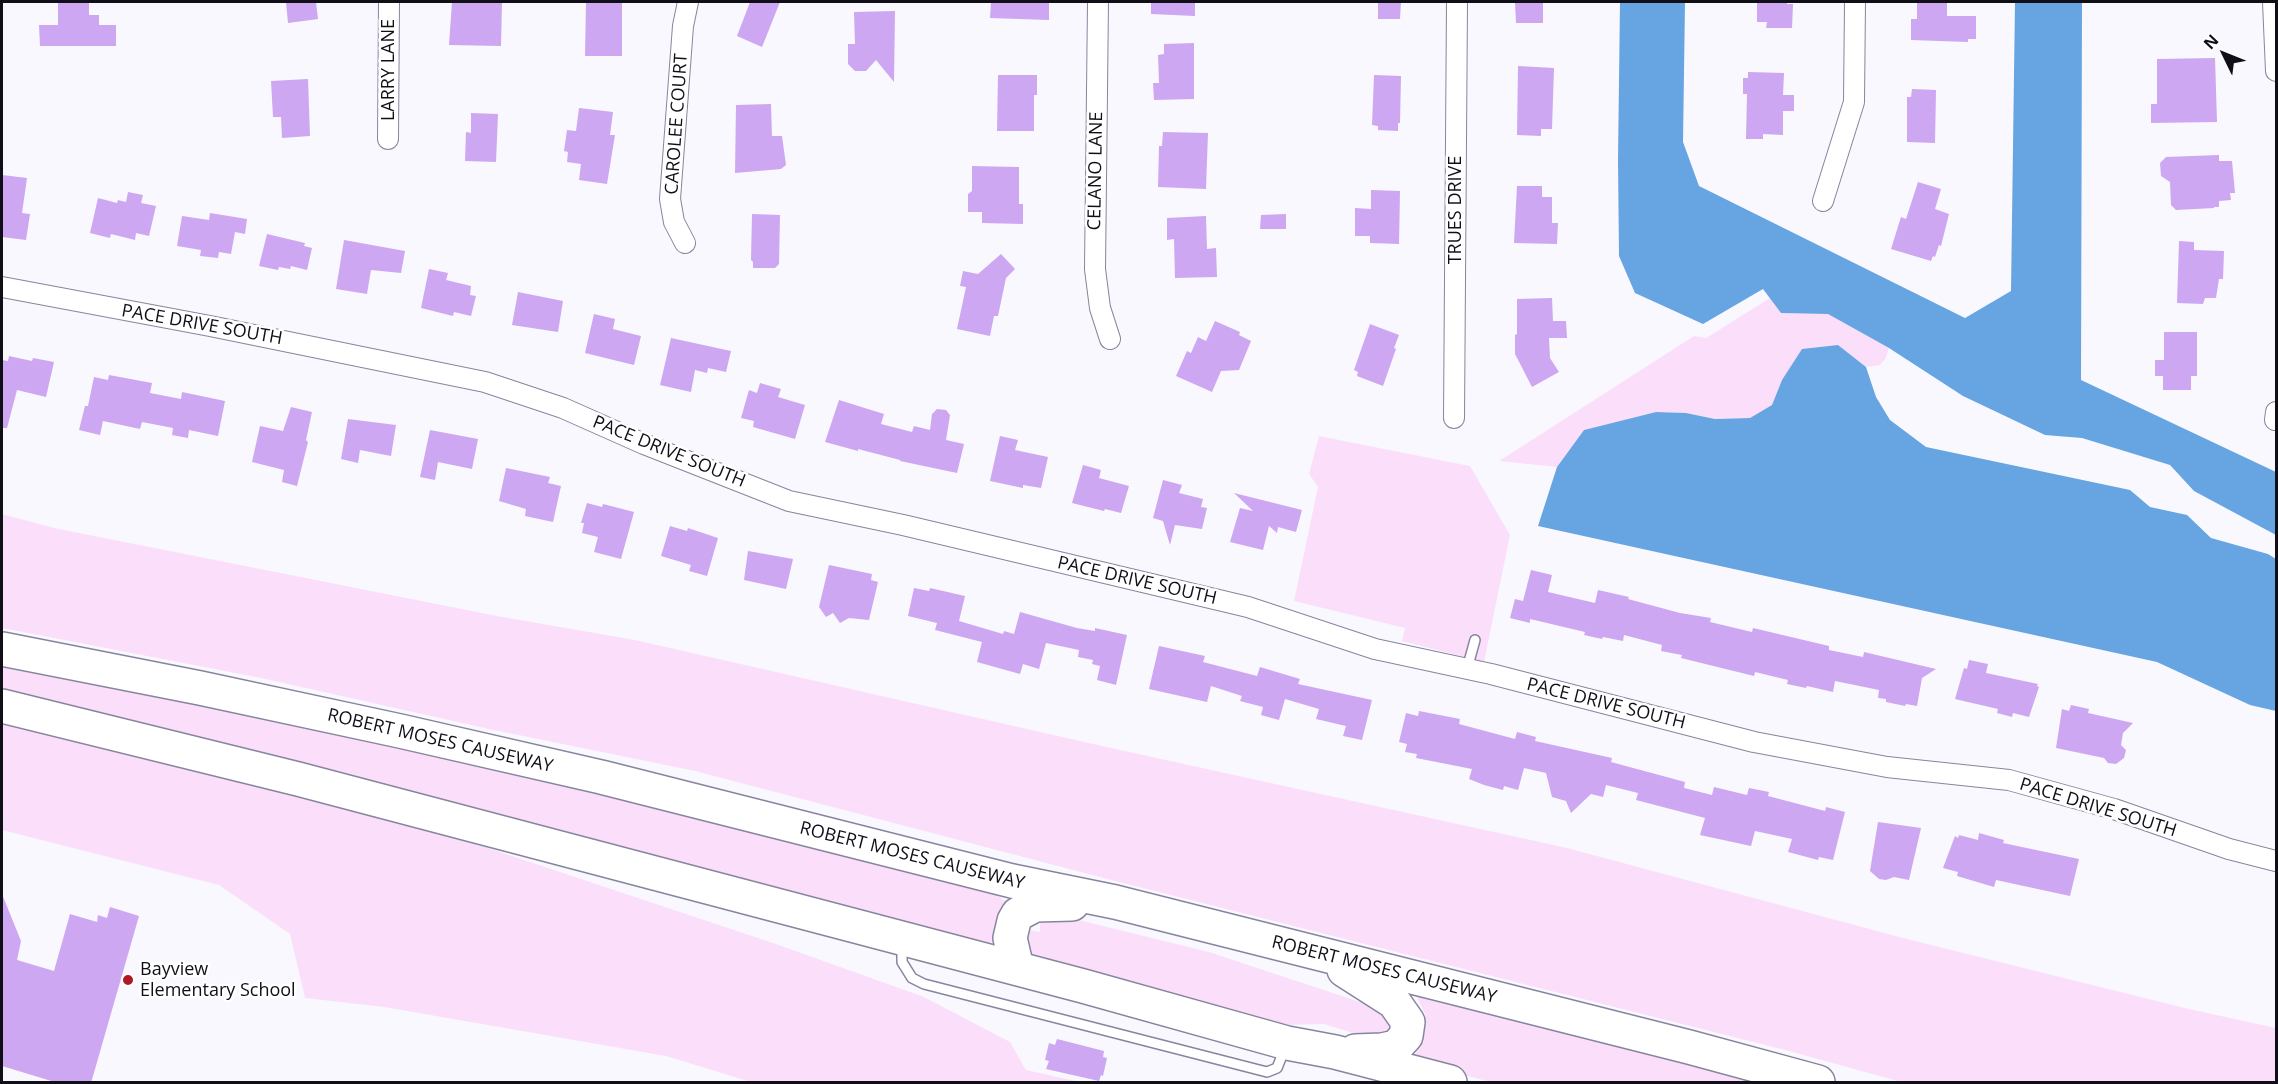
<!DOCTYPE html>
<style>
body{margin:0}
#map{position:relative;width:2278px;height:1084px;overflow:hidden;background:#f9f8fe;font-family:"Open Sans",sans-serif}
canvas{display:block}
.frame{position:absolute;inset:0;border:3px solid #100f18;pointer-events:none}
.north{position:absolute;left:2194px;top:24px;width:60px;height:60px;-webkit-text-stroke:4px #fff;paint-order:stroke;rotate:313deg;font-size:16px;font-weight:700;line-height:24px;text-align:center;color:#100f18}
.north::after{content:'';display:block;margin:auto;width:21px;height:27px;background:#100f18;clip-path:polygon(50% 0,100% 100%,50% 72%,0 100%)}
</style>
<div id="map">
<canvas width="2278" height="1084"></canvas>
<div class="frame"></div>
<div class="north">N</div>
</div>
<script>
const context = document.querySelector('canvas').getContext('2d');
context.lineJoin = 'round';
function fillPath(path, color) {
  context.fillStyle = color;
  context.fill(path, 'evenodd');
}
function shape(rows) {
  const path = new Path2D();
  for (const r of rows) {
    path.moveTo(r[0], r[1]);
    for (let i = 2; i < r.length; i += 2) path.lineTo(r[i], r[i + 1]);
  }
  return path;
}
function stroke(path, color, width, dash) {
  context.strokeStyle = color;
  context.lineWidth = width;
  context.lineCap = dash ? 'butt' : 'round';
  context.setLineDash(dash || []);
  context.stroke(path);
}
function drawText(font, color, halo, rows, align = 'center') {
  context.font = font + ' "Open Sans",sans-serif';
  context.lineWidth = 5;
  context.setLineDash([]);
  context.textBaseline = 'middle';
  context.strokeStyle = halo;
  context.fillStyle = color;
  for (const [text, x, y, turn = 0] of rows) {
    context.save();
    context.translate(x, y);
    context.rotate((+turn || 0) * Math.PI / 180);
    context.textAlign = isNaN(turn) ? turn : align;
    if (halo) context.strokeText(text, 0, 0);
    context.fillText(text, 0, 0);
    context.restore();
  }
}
const green = shape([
 [1770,298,1781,313,1828,314,1889,348,1886,358,1880,365,1866,367,1838,345,1782,380,1772,405,1750,418,1715,419,1686,413,1656,412,1584,430,1557,467,1499,461,1694,336,1706,338],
 [1319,436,1470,466,1510,535,1484,662,1402,641,1405,628,1294,601,1318,487,1309,474],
 [2,514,54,528,497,616,635,640,1102,746,1567,848,1907,939,2189,1009,2276,1028,2276,1082,1901,1082,1789,1051,1119,882,695,771,489,729,261,678,2,628],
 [2,661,454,751,994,893,1006,902,1006,912,1000,938,987,944,2,696],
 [2,722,383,813,773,943,924,997,1010,1042,1026,1070,1080,1082,751,1082,666,1056,384,1007,305,998,290,934,219,885,2,830],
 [1046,912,1209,952,1390,1012,1400,1018,1385,1043,1324,1024,1282,1025,1032,957,1027,948,1029,930,1040,932,1040,915],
 [1416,995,1588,1038,1761,1082,1491,1082,1412,1062,1424,1036,1426,1016]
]);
const water = shape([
 [1620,2,1685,2,1683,142,1699,186,1965,318,2011,291,2015,2,2082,2,2081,380,2276,472,2276,535,2194,491,2170,465,2082,438,2045,435,1963,396,1889,348,1828,314,1781,313,1763,289,1703,324,1635,293,1619,256,1618,160],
 [1838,345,1866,367,1876,397,1890,420,1926,447,2130,490,2150,507,2187,515,2211,538,2268,554,2276,559,2276,711,2250,705,2157,662,1538,526,1557,467,1584,430,1656,412,1686,413,1715,419,1750,418,1772,405,1782,380,1802,349]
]);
const building = shape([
 [63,2,89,2,89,15,99,15,99,25,116,25,116,46,40,46,39,25,58,25,58,3],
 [286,2,316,2,318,19,288,23],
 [452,2,502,2,501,46,449,45],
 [586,2,622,2,622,56,585,56],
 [750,2,780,2,762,47,737,36],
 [991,2,1049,2,1049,20,990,18],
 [1151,2,1195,2,1195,16,1151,14],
 [1378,2,1401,2,1400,19,1378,19],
 [1515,2,1543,2,1543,23,1516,23],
 [1757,2,1787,2,1787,4,1793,4,1792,28,1766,28,1767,22,1757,22],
 [1917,2,1947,2,1947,16,1976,16,1976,39,1968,39,1968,42,1911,40,1911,19,1917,19],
 [895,11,894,82,876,60,866,71,855,71,848,64,848,44,855,44,854,12],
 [1194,43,1194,99,1154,100,1153,83,1159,83,1158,55,1164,54,1164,44],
 [2215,58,2217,122,2151,123,2151,104,2157,104,2157,59],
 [1518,66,1554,68,1552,129,1541,129,1541,136,1517,135],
 [1748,72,1784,73,1783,95,1794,95,1794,111,1783,111,1783,135,1763,134,1763,139,1746,139,1747,94,1743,94,1743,78,1748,78],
 [998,75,1037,75,1037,95,1034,95,1034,131,997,131],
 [1374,75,1401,76,1400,123,1398,123,1398,131,1378,130,1378,126,1372,125],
 [308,79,310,136,282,138,281,117,273,117,271,81],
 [1912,89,1936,90,1935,143,1907,142,1907,97,1911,97],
 [771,104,772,136,782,136,786,165,781,169,735,173,736,105],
 [579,108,613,112,610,135,615,135,607,184,579,180,581,164,567,162,568,152,564,151,567,130,576,131],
 [471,113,498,114,496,162,465,161,466,132,471,133],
 [1163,132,1208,133,1206,189,1158,187,1159,146,1162,146],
 [2219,155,2219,161,2232,161,2235,193,2230,193,2231,200,2219,201,2219,207,2214,207,2214,208,2176,210,2171,205,2170,182,2161,176,2160,163,2166,157],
 [972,166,1019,167,1019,204,1023,204,1023,224,982,223,982,212,968,212,968,194,972,191],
 [2,175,27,178,22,213,30,214,26,240,2,237],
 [1918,182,1941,189,1935,209,1949,214,1941,246,1939,245,1935,257,1933,256,1931,261,1891,249,1901,217,1906,219],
 [1517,186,1542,186,1542,197,1552,197,1552,223,1558,223,1557,244,1514,243],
 [1371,190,1400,191,1399,244,1370,243,1370,236,1355,236,1355,208,1371,209],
 [128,192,143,195,141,203,156,206,149,236,136,233,135,240,111,234,110,238,90,233,98,198,117,203,118,200,126,202],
 [210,213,247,219,245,234,235,232,231,254,219,252,218,258,200,256,201,250,177,246,182,216,209,220],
 [752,214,780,215,779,264,775,268,753,268,753,262,751,260],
 [1286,214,1286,229,1260,229,1261,215],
 [1206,216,1207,249,1216,248,1217,277,1175,278,1174,239,1167,240,1167,218],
 [267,234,305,243,304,246,312,248,307,270,291,266,290,269,279,267,278,270,259,266],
 [344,240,405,251,401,273,371,270,367,294,336,289],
 [2179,241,2194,242,2194,250,2224,251,2223,279,2219,279,2216,298,2205,298,2203,304,2177,303],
 [1001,254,1015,269,1006,278,998,316,994,316,990,336,957,329,966,287,960,286,963,271,978,274],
 [429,269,448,273,446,280,471,286,470,295,476,296,471,316,454,312,453,316,421,308],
 [518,292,563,301,558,332,512,325],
 [1552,298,1553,321,1566,321,1567,338,1549,338,1550,358,1559,372,1532,387,1515,354,1515,335,1517,334,1517,299],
 [594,314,615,319,613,329,641,336,634,365,585,353],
 [1215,321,1240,332,1239,335,1251,341,1239,370,1221,371,1212,392,1176,376,1187,351,1191,353,1198,337,1206,341],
 [1370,324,1399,335,1394,348,1396,349,1383,386,1357,376,1358,372,1354,370],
 [2164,332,2197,332,2197,376,2191,376,2191,390,2163,390,2163,376,2155,376,2155,360,2164,360],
 [671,338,731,351,726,372,708,368,707,373,695,370,691,392,660,385],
 [9,356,32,361,33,358,54,362,46,397,17,390,7,428,2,428,2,360,8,361],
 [109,375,152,383,150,393,181,399,182,392,225,401,218,436,189,430,188,438,172,435,173,428,142,422,140,429,103,421,100,435,79,430,85,406,88,406,94,377,108,380],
 [760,383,781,389,778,397,805,405,795,439,753,427,754,421,741,418,749,390,757,393],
 [839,400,884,414,881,424,912,432,914,426,930,430,932,414,937,409,946,410,950,415,946,440,964,444,957,473,900,461,900,460,858,449,858,451,825,442],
 [291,407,312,412,306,440,308,442,297,486,282,482,284,470,252,462,260,426,283,431],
 [348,419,396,425,391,456,360,450,358,463,341,459],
 [430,430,478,439,472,469,438,462,435,480,420,477],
 [1000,436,1018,440,1015,450,1048,457,1041,488,1023,485,1023,488,990,481],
 [1083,465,1101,470,1099,478,1129,486,1121,513,1105,509,1104,511,1072,503],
 [506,468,550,477,548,483,561,486,553,522,525,516,526,509,499,501],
 [1163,480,1182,485,1179,493,1203,499,1201,507,1207,508,1202,529,1175,525,1170,545,1163,521,1153,518],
 [1234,493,1302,510,1296,532,1278,527,1277,533,1269,526,1263,550,1230,542,1240,508,1253,511],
 [587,503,602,507,603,504,634,512,621,559,594,552,598,537,582,533,584,523,581,523],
 [670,526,687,531,688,528,718,538,707,576,689,571,691,565,661,556],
 [748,551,793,559,786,589,744,580],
 [829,565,872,574,871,580,878,582,869,620,849,618,840,623,833,613,826,617,819,607],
 [1531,570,1552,575,1548,592,1595,603,1598,590,1629,597,1628,599,1680,613,1711,618,1710,622,1752,632,1753,628,1829,646,1829,650,1863,657,1864,652,1936,669,1922,678,1917,706,1906,704,1905,706,1886,702,1886,699,1878,698,1879,690,1835,681,1833,692,1807,686,1806,688,1787,684,1788,680,1755,672,1754,676,1681,658,1682,655,1661,651,1662,645,1624,635,1623,641,1603,637,1602,639,1584,635,1585,632,1530,619,1530,623,1510,618,1515,599,1523,601],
 [914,588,929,591,930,588,965,596,959,621,1003,634,1004,631,1014,634,1020,612,1077,628,1095,631,1095,628,1127,635,1116,685,1097,680,1100,666,1092,664,1093,660,1078,657,1079,650,1046,643,1039,669,1023,664,1020,674,977,662,982,642,935,630,937,623,908,616],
 [1159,646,1205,656,1203,662,1257,676,1260,667,1300,679,1298,684,1372,700,1362,740,1343,736,1346,726,1316,719,1319,709,1285,699,1279,720,1261,715,1263,707,1240,701,1242,696,1211,686,1207,702,1149,689],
 [1969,660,1988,664,1986,673,2038,684,2037,686,2039,687,2029,717,2013,713,2012,717,1997,713,1998,709,1955,699,1964,668,1967,669],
 [2071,705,2089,709,2088,713,2133,723,2123,733,2121,745,2126,750,2124,758,2116,764,2108,763,2104,758,2056,748,2062,709,2069,711],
 [1419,711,1460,719,1459,724,1515,739,1517,732,1536,737,1535,741,1612,758,1611,762,1685,782,1684,788,1712,795,1714,787,1747,795,1749,788,1769,792,1768,796,1825,811,1826,807,1845,812,1833,860,1819,857,1818,860,1788,852,1792,839,1755,831,1751,846,1700,835,1705,818,1636,800,1638,793,1606,785,1603,797,1591,794,1571,813,1566,801,1552,797,1546,773,1524,768,1518,790,1504,786,1503,790,1484,785,1469,779,1472,769,1416,758,1417,754,1405,752,1407,744,1399,742,1406,713,1418,716],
 [1878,822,1921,828,1909,880,1894,877,1886,880,1879,879,1870,871],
 [1979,833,2004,840,2003,843,2079,859,2070,896,1996,880,1994,887,1957,876,1958,872,1943,868,1955,836,1958,838,1959,835,1978,840],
 [2,894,21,941,17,960,54,971,70,914,97,922,98,915,107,918,110,907,139,916,91,1083,58,1083,2,1066],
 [1057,1039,1104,1051,1103,1057,1107,1058,1103,1076,1101,1075,1099,1081,1046,1069,1049,1061,1045,1060,1049,1043,1055,1045]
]);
const service = shape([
 [1467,669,1475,640],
 [902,944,902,962,912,978,924,984,1267,1072,1277,1068,1285,1048]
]);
const minor = shape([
 [1098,2,1095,269,1100,308,1110,339],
 [2273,2,2276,71],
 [388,139,389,2],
 [1823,201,1854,102,1855,2],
 [685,243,674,222,670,199,683,26,688,2],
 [2,287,210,326,485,382,563,408,644,444,789,501,903,525,1248,607,1375,649,1491,674,1754,742,1887,767,2009,780,2114,809,2229,849,2276,861],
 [1454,418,1457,2],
 [2275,420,2276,412]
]);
const motorway = shape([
 [2,649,200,688,400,731,601,777,1012,881,1115,902,1689,1047,1818,1082],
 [2,706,298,779,1083,986,1287,1043,1335,1052,1450,1082],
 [1017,968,1010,938,1014,921,1018,914,1035,905,1072,904],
 [1344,970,1394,1002,1408,1022,1406,1036,1396,1047,1382,1050,1355,1051]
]);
const markers = [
 [128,980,6,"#ad1a23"]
];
const streetNames = [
 ["LARRY LANE",389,70,-90],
 ["CAROLEE COURT",677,124,-86],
 ["CELANO LANE",1096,171,-89],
 ["TRUES DRIVE",1456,210,-90],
 ["PACE DRIVE SOUTH",202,325,10],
 ["PACE DRIVE SOUTH",669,452,22],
 ["PACE DRIVE SOUTH",1137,581,13],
 ["PACE DRIVE SOUTH",1606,704,14],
 ["ROBERT MOSES CAUSEWAY",440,741,13],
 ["PACE DRIVE SOUTH",2098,808,17],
 ["ROBERT MOSES CAUSEWAY",912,856,14],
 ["ROBERT MOSES CAUSEWAY",1384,970,14]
];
const poiNames = [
 ["Bayview",140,970],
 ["Elementary School",140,991]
];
fillPath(green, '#fbdffa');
fillPath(water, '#67a4e2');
fillPath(building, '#cda7f1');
stroke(service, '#87859e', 12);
stroke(minor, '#87859e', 22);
stroke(motorway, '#87859e', 36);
stroke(service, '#fff', 9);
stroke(minor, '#fff', 20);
stroke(motorway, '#fff', 33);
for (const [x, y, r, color] of markers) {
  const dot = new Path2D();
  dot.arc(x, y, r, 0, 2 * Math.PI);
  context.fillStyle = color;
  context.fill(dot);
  stroke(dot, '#fff', 2);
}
drawText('18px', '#100f18', '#fff', streetNames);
drawText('18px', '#100f18', '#fff', poiNames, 'left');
</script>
